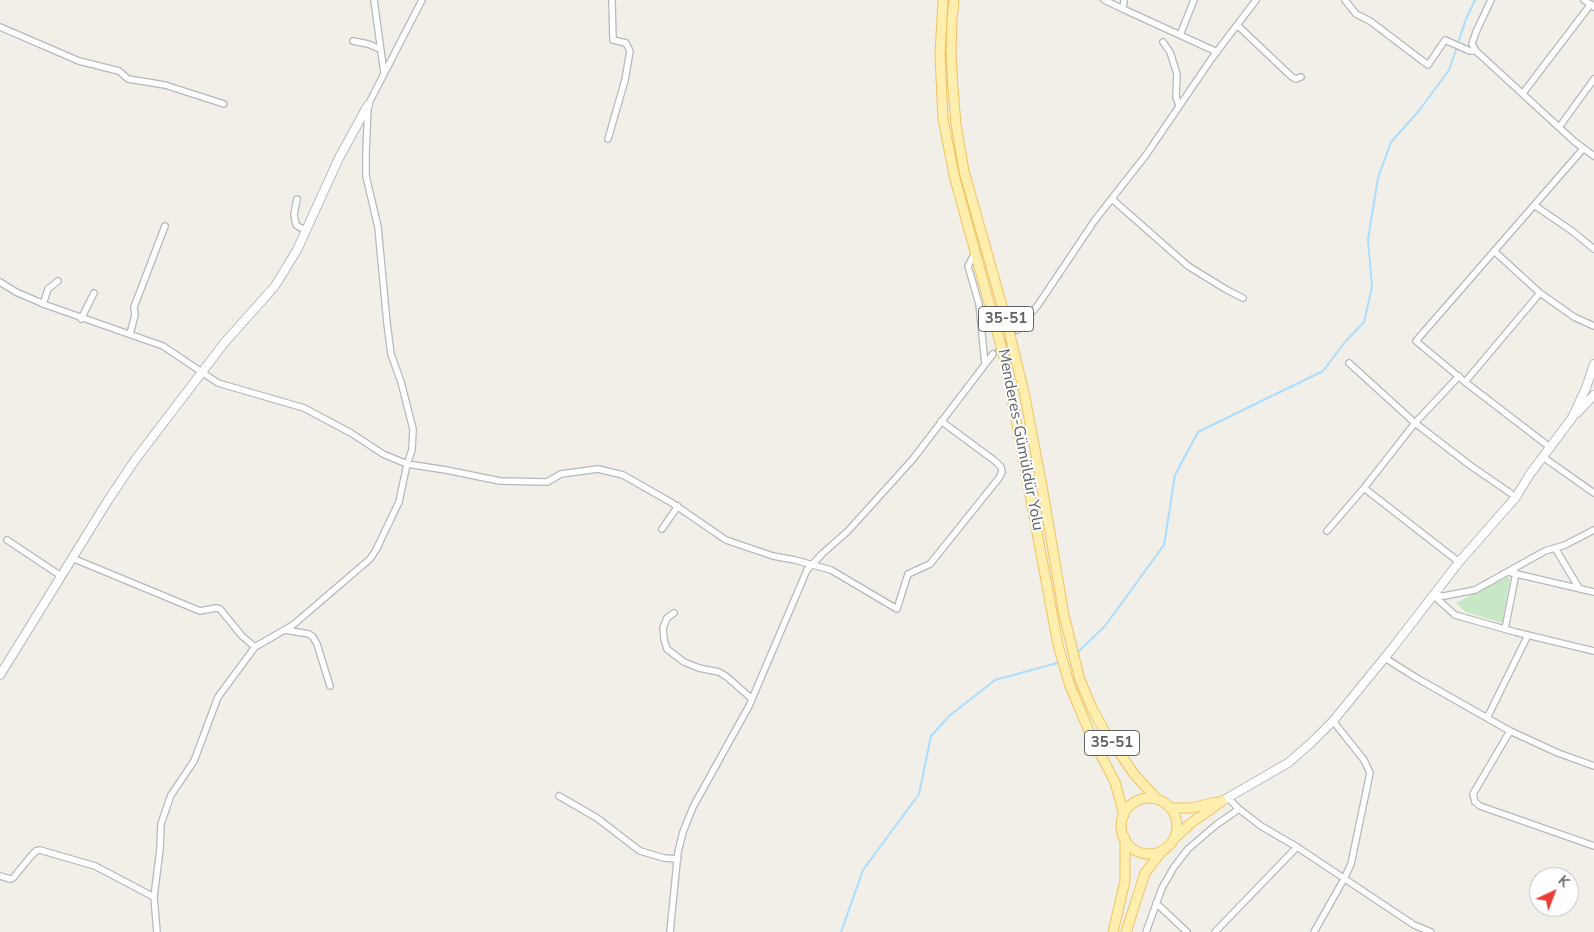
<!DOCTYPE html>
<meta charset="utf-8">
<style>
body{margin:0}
#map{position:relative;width:1594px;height:932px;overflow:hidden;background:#f1efe8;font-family:"Nunito Sans",sans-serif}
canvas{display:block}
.north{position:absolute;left:1529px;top:867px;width:50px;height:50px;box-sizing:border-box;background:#fff;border:1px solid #bfc1c3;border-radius:50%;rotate:43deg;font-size:14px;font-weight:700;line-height:20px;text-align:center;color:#5f6368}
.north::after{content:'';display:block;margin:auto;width:18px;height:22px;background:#e93d35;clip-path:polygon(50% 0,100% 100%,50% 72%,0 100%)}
</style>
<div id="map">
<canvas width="1594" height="932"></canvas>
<div class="north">K</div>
</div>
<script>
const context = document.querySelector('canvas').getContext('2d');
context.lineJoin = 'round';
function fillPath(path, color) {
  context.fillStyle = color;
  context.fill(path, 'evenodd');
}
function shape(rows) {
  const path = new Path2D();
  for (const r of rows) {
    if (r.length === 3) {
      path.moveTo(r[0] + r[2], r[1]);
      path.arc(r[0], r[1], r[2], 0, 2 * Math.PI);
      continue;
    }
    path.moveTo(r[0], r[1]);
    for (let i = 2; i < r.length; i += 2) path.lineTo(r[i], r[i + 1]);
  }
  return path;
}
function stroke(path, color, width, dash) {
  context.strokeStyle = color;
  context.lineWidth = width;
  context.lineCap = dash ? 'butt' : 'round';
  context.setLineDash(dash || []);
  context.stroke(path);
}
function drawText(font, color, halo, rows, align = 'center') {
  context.font = font + ' "Nunito Sans",sans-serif';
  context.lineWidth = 4;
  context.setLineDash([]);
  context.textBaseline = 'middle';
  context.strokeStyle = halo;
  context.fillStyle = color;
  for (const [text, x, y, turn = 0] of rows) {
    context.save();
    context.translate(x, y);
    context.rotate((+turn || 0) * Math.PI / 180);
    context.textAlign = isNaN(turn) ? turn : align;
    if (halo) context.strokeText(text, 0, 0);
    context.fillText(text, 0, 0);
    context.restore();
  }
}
const green = shape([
 [1507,577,1510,579,1502,623,1466,612,1456,603]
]);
const stream = shape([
 [1459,40,1466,19,1475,0],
 [1077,653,1105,626,1164,545,1175,475,1198,432,1323,371,1345,342,1364,322,1372,287,1368,239,1378,178,1391,142,1418,112,1449,70,1456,50],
 [841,932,863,870,919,794,931,736,949,716,995,680,1061,662]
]);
const streetTunnel = shape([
 [993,354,1017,330]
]);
const street = shape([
 [374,0,384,73],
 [422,0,368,105,366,153,366,176,378,227,387,323,391,354,401,382,413,429,412,450,407,464,446,470,500,481,547,482,561,474,598,469,623,475,672,503,726,540,773,556,795,560,831,570,897,609,908,574,930,564,999,478,1002,472,1001,467,995,461,941,421],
 [1104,0,1123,9],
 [1124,0,1123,9,1217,52],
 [1345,0,1356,14,1370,21,1428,65,1445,40,1470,51,1476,51],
 [1491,0,1476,32,1472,44,1476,51,1575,142,1594,156],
 [1584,0,1594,7],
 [1237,25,1292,77,1296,79,1301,77],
 [0,27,79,61,119,71,128,79,165,85,224,104],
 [1180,35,1194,0],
 [353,41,368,44,380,49],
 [1163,42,1170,52,1177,74,1176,97,1179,105],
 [1523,93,1591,4],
 [1560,126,1594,79],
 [608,139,625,80,630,51,626,43,613,40,612,0],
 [297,199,294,214,296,225,306,231],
 [1112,199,1188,266,1227,290,1243,298],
 [1534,205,1572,231,1594,249],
 [975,253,968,266,979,304,985,364],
 [0,282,16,292,46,305,163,346,218,383,304,408,351,433,383,454,407,464,399,502,376,550,370,559,293,625,255,647,218,697,194,761,171,795,161,824,160,849,154,897,157,932],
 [1540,293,1574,317,1594,326],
 [43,304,48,289,58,281],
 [81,319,94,293],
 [1017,330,1038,305,1095,220,1146,155,1212,58,1256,0],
 [130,334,135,315,134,307,165,226],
 [1349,363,1415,423,1471,466,1516,497],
 [1459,376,1415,423,1364,488,1459,562],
 [1465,382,1540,293,1494,251],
 [1551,448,1465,382,1416,341,1583,149],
 [1543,457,1594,493],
 [662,529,678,506],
 [1327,531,1364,488],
 [7,540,61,576],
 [1555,548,1579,588],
 [72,558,200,611,216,608,220,609,242,636,255,647],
 [1508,572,1594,592],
 [1434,596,1444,596,1475,590,1545,551,1565,545,1594,530],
 [1434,596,1455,615,1515,632,1594,651],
 [674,613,667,618,663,628,664,639,667,649,684,662,699,668,719,672,727,677,752,699],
 [1505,629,1516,573],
 [285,630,309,634,313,637,317,644,330,686],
 [1385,658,1415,677,1510,731,1558,753,1594,766],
 [1487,718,1528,635],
 [1510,731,1473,794,1475,802,1480,806,1594,846],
 [559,796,597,818,640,851,664,858,678,859],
 [1228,798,1239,809,1261,826,1297,847,1414,925,1431,932],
 [0,876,10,879,13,878,31,856,36,851,40,850,95,866,154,897],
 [1156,903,1187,932],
 [670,932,678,852,683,832,693,807,749,706,807,570,823,553,848,531,913,459,993,354],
 [1146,932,1162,888,1174,867,1188,849,1216,825,1239,809],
 [1215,932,1297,847],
 [1314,932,1344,879,1351,864,1370,773,1364,760,1333,721]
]);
const secondary = shape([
 [1577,413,1594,395],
 [0,675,107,502,135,460,225,342,275,286,297,250,339,158,368,105],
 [1222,801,1288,763,1311,743,1333,721,1391,650,1459,562,1516,497,1530,474,1572,418,1586,388,1594,364]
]);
const primary = shape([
 [943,0,940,55,943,119,954,175,1005,361,1058,645,1070,686,1092,738,1115,782,1124,815],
 [954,0,952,20,951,53,953,89,956,124,964,171,1008,327,1024,392,1042,486,1064,615,1080,680,1092,708,1105,732,1134,774,1156,798],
 [1149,826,28],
 [1171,808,1190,808,1217,802],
 [1176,837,1191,823,1222,801],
 [1113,932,1125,881,1125,838],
 [1126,932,1145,873,1162,851]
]);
const shields = [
 [1006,319,55],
 [1112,743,55]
];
const shieldNames = [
 ["35-51",1006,319],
 ["35-51",1112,743]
];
const streetNames = [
 ["Menderes-Gümüldür Yolu",1020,440,79]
];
fillPath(green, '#c6e8c5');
stroke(stream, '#adf', 2);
stroke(streetTunnel, '#ccccc8', 5.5, [5.5, 3]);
stroke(street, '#b5b8bc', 8);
stroke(secondary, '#b6babf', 10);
stroke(primary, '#f2c360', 11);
stroke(street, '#fff', 5.5);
stroke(secondary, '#fff', 8);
stroke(primary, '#ffefaf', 9);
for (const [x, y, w] of shields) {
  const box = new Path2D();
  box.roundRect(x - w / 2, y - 12.5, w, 25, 4);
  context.fillStyle = '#fff';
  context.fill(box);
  stroke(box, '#5f6368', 1);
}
drawText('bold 15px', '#5f6368', null, shieldNames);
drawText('16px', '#5f6368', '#fff', streetNames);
</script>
